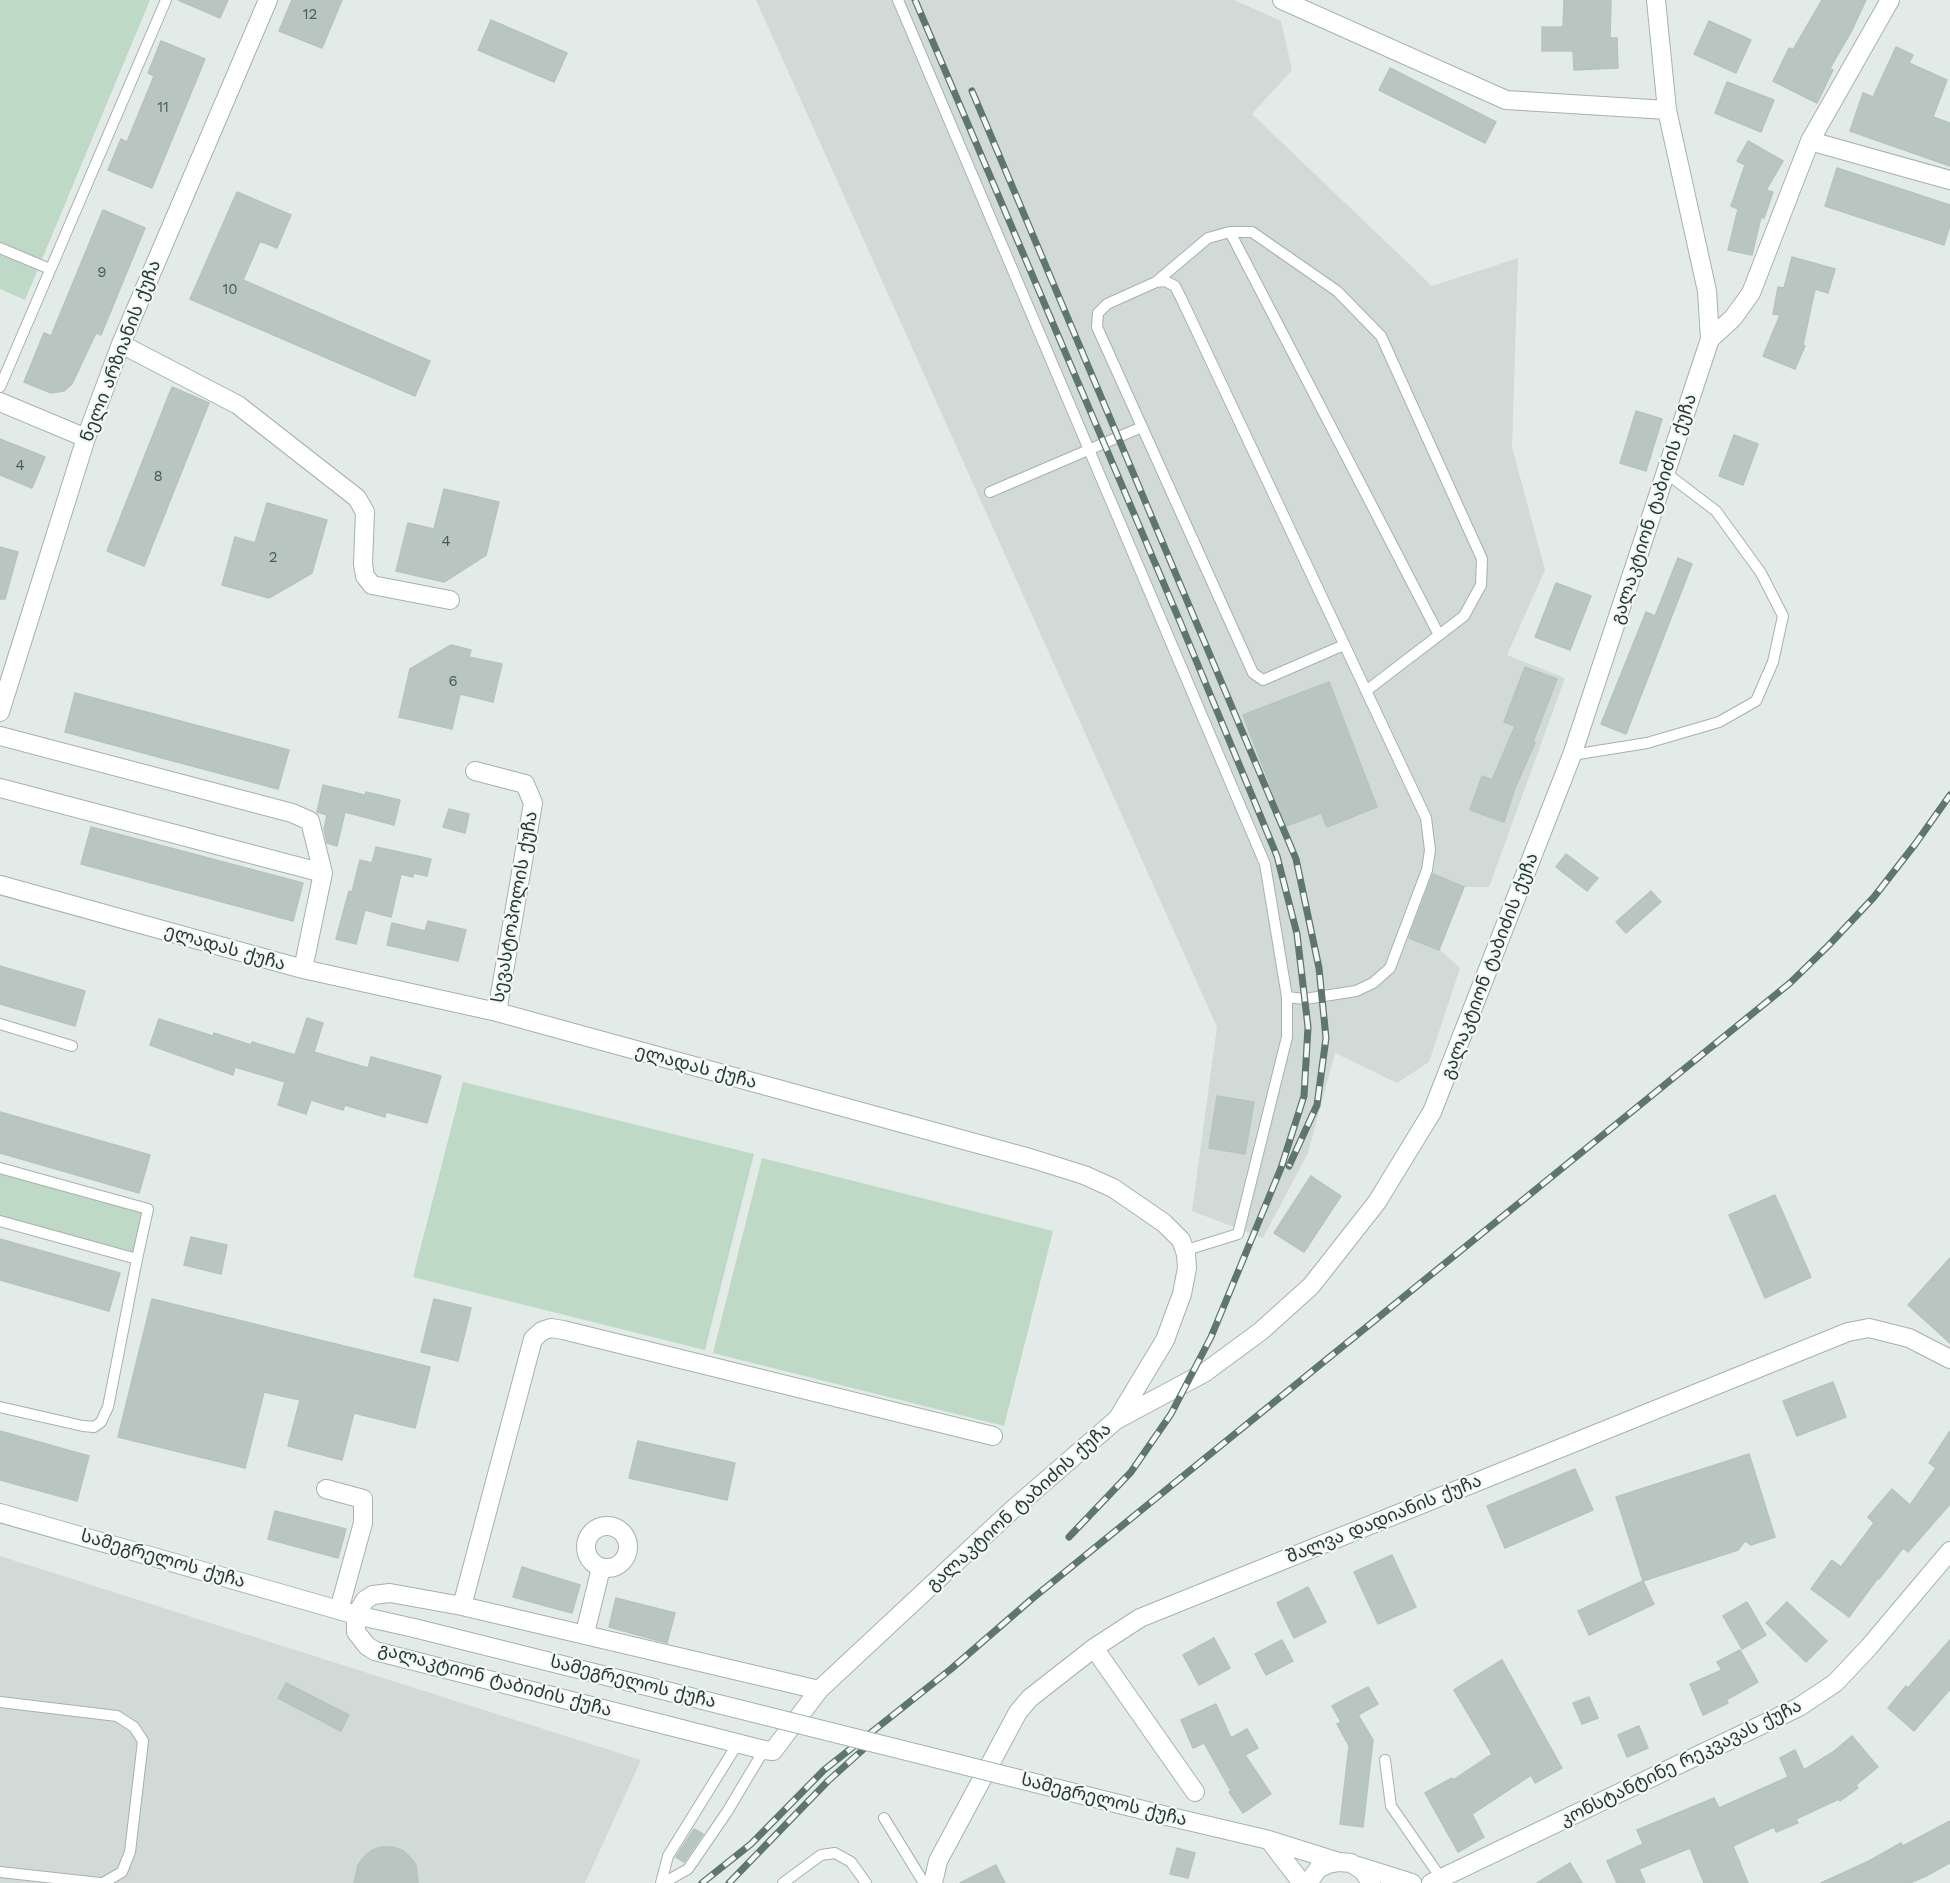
<!DOCTYPE html>
<meta charset="utf-8">
<style>
body{margin:0}
canvas{display:block;background:#e2ebe7}
</style>
<canvas width="1950" height="1883"></canvas>
<script>
const context = document.querySelector('canvas').getContext('2d');
context.lineJoin = 'round';
function fillPath(path, color) {
  context.fillStyle = color;
  context.fill(path, 'evenodd');
}
function shape(rows) {
  const path = new Path2D();
  for (const r of rows) {
    if (r.length === 3) {
      path.moveTo(r[0] + r[2], r[1]);
      path.arc(r[0], r[1], r[2], 0, 2 * Math.PI);
      continue;
    }
    path.moveTo(r[0], r[1]);
    for (let i = 2; i < r.length; i += 2) path.lineTo(r[i], r[i + 1]);
  }
  return path;
}
function stroke(path, color, width, dash) {
  context.strokeStyle = color;
  context.lineWidth = width;
  context.lineCap = dash ? 'butt' : 'round';
  context.setLineDash(dash || []);
  context.stroke(path);
}
function drawText(font, color, halo, rows, align = 'center') {
  context.font = font + ' "Work Sans","Noto Sans Georgian",sans-serif';
  context.lineWidth = 4.5;
  context.setLineDash([]);
  context.textBaseline = 'middle';
  context.strokeStyle = halo;
  context.fillStyle = color;
  for (const [text, x, y, turn = 0] of rows) {
    context.save();
    context.translate(x, y);
    context.rotate((+turn || 0) * Math.PI / 180);
    context.textAlign = isNaN(turn) ? turn : align;
    if (halo) context.strokeText(text, 0, 0);
    context.fillText(text, 0, 0);
    context.restore();
  }
}
const built = shape([
 [756,0,1234,0,1281,21,1292,70,1252,114,1432,286,1518,258,1512,447,1545,570,1507,655,1565,678,1489,887,1464,887,1439,949,1460,968,1429,1062,1397,1083,1335,1053,1308,1153,1263,1238,1192,1211,1217,1027],
 [0,1556,641,1760,585,1883,0,1883]
]);
const green = shape([
 [0,0,150,0,25,300,0,289],
 [463,1082,754,1154,705,1350,413,1277],
 [762,1158,1053,1231,1004,1426,713,1353],
 [0,1168,148,1209,137,1259,0,1221]
]);
const building = shape([
 [178,0,228,0,220,18,178,0],
 [292,0,342,0,322,48,279,31,292,0],
 [1564,0,1611,0,1610,38,1617,38,1618,68,1574,70,1573,51,1542,51,1542,27,1563,27,1564,0],
 [1822,0,1866,0,1852,30,1830,68,1833,70,1817,103,1773,81,1789,48,1793,50,1822,0],
 [491,20,567,53,554,82,478,50,491,20],
 [1709,21,1751,40,1736,73,1694,54,1709,21],
 [161,41,205,59,152,188,108,170,121,139,127,142,154,76,148,73,161,41],
 [1896,47,1913,55,1909,63,1947,80,1933,117,1950,123,1950,166,1850,131,1863,93,1873,97,1896,47],
 [1390,68,1496,122,1485,143,1379,90,1390,68],
 [1727,82,1774,100,1761,132,1715,113,1727,82],
 [1748,141,1783,161,1766,190,1773,192,1764,218,1761,217,1752,255,1728,250,1738,209,1731,206,1745,165,1737,161,1748,141],
 [1837,168,1950,205,1950,225,1944,245,1825,206,1837,168],
 [237,192,291,215,277,248,260,241,243,280,430,361,415,396,190,299,237,192],
 [103,210,145,228,101,335,96,333,72,384,64,391,51,393,24,382,44,333,51,336,103,210],
 [1792,257,1835,269,1828,293,1815,289,1803,345,1805,346,1795,369,1763,356,1780,315,1773,314,1778,287,1784,288,1792,257],
 [172,387,209,403,144,566,107,551,172,387],
 [1636,411,1662,419,1646,471,1620,463,1636,411],
 [1734,435,1758,444,1743,485,1719,476,1734,435],
 [0,439,45,457,32,488,0,475,0,439],
 [444,489,499,502,486,555,444,582,396,571,408,523,434,529,444,489],
 [267,503,327,520,312,573,269,598,222,585,235,537,255,543,267,503],
 [0,547,18,552,5,599,0,599,0,547],
 [1678,558,1692,564,1626,734,1601,724,1646,612,1655,616,1678,558],
 [1556,583,1591,596,1570,650,1535,637,1556,583],
 [451,645,471,650,469,657,502,664,493,702,460,694,452,729,399,717,410,669,451,645],
 [1525,667,1557,679,1533,742,1535,743,1515,788,1504,822,1470,810,1482,776,1492,780,1515,726,1504,722,1525,667],
 [1329,682,1377,807,1327,827,1321,813,1286,826,1243,715,1329,682],
 [75,693,289,750,278,789,65,732,75,693],
 [323,785,365,795,366,792,400,800,394,825,345,812,337,846,327,843,324,829,327,815,317,812,323,785],
 [449,809,469,814,465,833,443,827,449,809],
 [91,827,303,883,293,921,81,864,91,827],
 [376,847,431,859,427,876,413,873,413,877,401,874,391,917,365,910,356,944,336,939,349,891,352,892,360,860,372,863,376,847],
 [1566,854,1598,878,1587,891,1556,867,1566,854],
 [1433,874,1464,887,1439,950,1409,938,1433,874],
 [1651,891,1661,902,1626,933,1616,922,1651,891],
 [428,921,466,930,458,961,387,945,392,923,425,931,428,921],
 [0,966,85,991,75,1026,0,1004,0,966],
 [307,1018,323,1023,314,1052,368,1068,371,1057,441,1076,427,1123,386,1112,385,1117,345,1105,343,1110,311,1100,306,1114,278,1105,285,1082,235,1067,233,1075,150,1045,159,1019,213,1036,214,1033,251,1045,252,1042,295,1055,307,1018],
 [1217,1096,1254,1102,1245,1154,1209,1148,1217,1096],
 [0,1112,150,1155,139,1193,0,1153,0,1112],
 [1311,1176,1341,1196,1304,1252,1274,1233,1311,1176],
 [1775,1195,1811,1277,1765,1298,1729,1215,1775,1195],
 [191,1237,227,1245,221,1274,184,1265,191,1237],
 [0,1239,120,1273,109,1311,0,1280,0,1239],
 [1950,1258,1950,1343,1908,1305,1950,1258],
 [152,1299,430,1367,415,1428,354,1413,342,1460,288,1446,300,1400,264,1392,245,1468,118,1437,152,1299],
 [434,1299,471,1308,458,1361,421,1352,434,1299],
 [1833,1382,1846,1417,1797,1436,1783,1401,1833,1382],
 [0,1431,89,1456,77,1501,0,1480,0,1431],
 [1950,1431,1950,1504,1908,1552,1903,1548,1879,1579,1878,1578,1849,1617,1811,1589,1832,1560,1841,1567,1874,1523,1868,1517,1892,1489,1910,1505,1936,1468,1929,1463,1950,1431],
 [638,1441,735,1463,727,1500,629,1478,638,1441],
 [1749,1454,1775,1537,1751,1545,1745,1541,1738,1550,1643,1581,1616,1497,1749,1454],
 [1575,1469,1593,1510,1505,1548,1487,1506,1575,1469],
 [275,1511,346,1529,338,1558,268,1539,275,1511],
 [1392,1555,1416,1607,1378,1624,1354,1572,1392,1555],
 [522,1567,580,1585,572,1613,513,1597,522,1567],
 [1643,1581,1654,1604,1589,1635,1578,1611,1643,1581],
 [1308,1587,1326,1622,1294,1638,1277,1603,1308,1587],
 [616,1598,675,1613,667,1643,609,1627,616,1598],
 [1747,1602,1766,1635,1742,1649,1723,1616,1747,1602],
 [1787,1602,1827,1641,1806,1662,1766,1623,1787,1602],
 [1214,1638,1230,1668,1199,1685,1183,1655,1214,1638],
 [1282,1640,1293,1661,1266,1675,1255,1654,1282,1640],
 [1950,1640,1950,1689,1914,1731,1888,1708,1906,1686,1908,1688,1950,1640],
 [1740,1650,1758,1682,1726,1700,1728,1703,1703,1715,1690,1684,1722,1670,1717,1662,1740,1650],
 [1502,1660,1562,1768,1535,1783,1531,1775,1472,1814,1484,1837,1458,1852,1425,1793,1452,1778,1453,1780,1492,1754,1454,1690,1502,1660],
 [286,1683,349,1715,341,1731,278,1698,286,1683],
 [1368,1687,1378,1704,1358,1715,1373,1740,1363,1827,1340,1824,1349,1746,1337,1724,1341,1722,1332,1706,1368,1687],
 [1589,1697,1598,1718,1582,1724,1573,1703,1589,1697],
 [1216,1704,1231,1738,1247,1729,1258,1748,1245,1755,1271,1794,1243,1813,1229,1792,1231,1791,1204,1743,1193,1748,1181,1720,1216,1704],
 [1639,1726,1648,1748,1627,1757,1618,1735,1639,1726],
 [1852,1736,1878,1767,1856,1785,1858,1788,1840,1801,1839,1799,1796,1819,1798,1823,1776,1832,1774,1827,1733,1846,1748,1883,1704,1883,1690,1848,1639,1869,1645,1883,1617,1883,1607,1861,1643,1844,1637,1830,1714,1798,1719,1808,1788,1777,1780,1758,1795,1750,1804,1770,1833,1752,1852,1736],
 [1950,1821,1950,1863,1926,1876,1910,1883,1821,1883,1869,1861,1901,1843,1903,1846,1950,1821],
 [694,1829,703,1834,684,1862,676,1857,694,1829],
 [382,1847,392,1847,402,1850,410,1857,416,1865,418,1883,354,1883,358,1865,364,1857,372,1850,382,1847],
 [1177,1848,1195,1853,1188,1878,1170,1874,1177,1848],
 [1570,1863,1582,1883,1537,1883,1570,1863],
 [996,1865,1005,1883,960,1883,996,1865]
]);
const lane = shape([
 [898,0,1265,864,1287,997,1287,1037,1238,1234,1193,1248,1186,1254],
 [1230,232,1439,635],
 [0,248,50,269],
 [1157,281,1208,238,1230,232,1252,232,1337,291,1381,336,1482,559,1481,585,1464,616,1366,691],
 [0,387,166,0],
 [990,492,1142,427],
 [1572,755,1647,743,1719,722,1756,701,1773,662,1783,616,1761,573,1716,511,1666,473],
 [1287,997,1305,999,1356,991,1373,983,1390,968,1427,870,1430,850,1426,818,1182,300,1175,286,1165,281,1156,282,1107,304,1098,313,1097,327,1253,673,1263,680,1344,645],
 [0,1024,72,1046],
 [0,1168,148,1209,137,1259,0,1221],
 [0,1407,83,1426,94,1427,101,1422,108,1407,137,1259],
 [0,1702,117,1716,134,1727,143,1741,130,1852,122,1872,103,1883],
 [1385,1760,1391,1806,1441,1878],
 [884,1818,924,1883],
 [0,1872,100,1883],
 [661,1883,668,1856,738,1743],
 [663,1883,688,1869,727,1812,764,1750],
 [783,1883,821,1855,835,1853,851,1862,866,1883]
]);
const street = shape([
 [1282,0,1506,100,1667,110],
 [1810,141,1950,180],
 [1710,339,1733,318,1751,293,1810,141,1890,0],
 [121,344,238,405,357,498,365,512,363,564,365,576,372,585,450,600],
 [0,402,86,438],
 [0,712,86,438,121,344,268,0],
 [0,736,292,813,310,821,323,873,303,969],
 [475,771,525,784,533,803,497,1012],
 [0,788,323,873],
 [0,885,303,969,497,1012,1033,1159,1084,1175,1113,1188,1164,1223,1181,1240,1186,1254,1187,1268,1182,1294,1165,1340,1118,1418],
 [326,1489,363,1499,363,1523,339,1610],
 [607,1547,21],
 [462,1606,533,1339,542,1331,551,1328,563,1330,993,1436],
 [585,1633,601,1568],
 [1094,1648,1195,1792],
 [819,1690,462,1606,390,1593,373,1595,365,1600,356,1615,356,1632,367,1646,375,1651,764,1750,773,1751,819,1690,1012,1510,1116,1420,1204,1373,1261,1331,1311,1286,1377,1202,1432,1112,1572,755,1710,339,1707,291,1667,110,1656,0],
 [933,1883,938,1861,1018,1712,1030,1698,1094,1648,1140,1618,1848,1332,1869,1328,1909,1338,1950,1359]
]);
const secondary = shape([
 [0,1513,356,1615,414,1628],
 [1167,1816,1269,1840,1339,1862],
 [1269,1840,1302,1883],
 [1358,1866,1412,1883],
 [1308,1883,1318,1869,1328,1864,1339,1862,1351,1863,1363,1871,1371,1883],
 [1431,1883,1799,1707,1835,1683,1869,1647,1950,1551]
]);
const rail = shape([
 [915,0,1181,624,1277,856,1297,934,1308,1027,1304,1096,1281,1168,1211,1337,1171,1414,1131,1472,1069,1537],
 [972,91,1296,859,1319,968,1326,1038,1317,1105,1289,1166],
 [702,1883,751,1844,824,1770,951,1669,1033,1598,1790,983,1828,946,1874,897,1916,843,1950,795],
 [729,1883,828,1781,867,1746]
]);
const secondaryBridge = shape([
 [414,1628,1167,1816]
]);
const numberNames = [
 ["12",310,15],
 ["11",163,108],
 ["9",102,273],
 ["10",230,290],
 ["4",20,466],
 ["8",158,477],
 ["4",446,542],
 ["2",273,558],
 ["6",453,682]
];
const streetNames = [
 ["ნელი არზიანის ქუჩა",121,351,-69],
 ["გალაკტიონ ტაბიძის ქუჩა",1654,509,-72],
 ["სევასტოპოლის ქუჩა",515,907,-80],
 ["ელადას ქუჩა",225,948,16],
 ["გალაკტიონ ტაბიძის ქუჩა",1490,966,-69],
 ["ელადას ქუჩა",696,1067,15],
 ["გალაკტიონ ტაბიძის ქუჩა",1019,1507,-42],
 ["შალვა დადიანის ქუჩა",1384,1519,-22],
 ["სამეგრელოს ქუჩა",163,1559,16],
 ["გალაკტიონ ტაბიძის ქუჩა",495,1680,15],
 ["სამეგრელოს ქუჩა",633,1682,14],
 ["კონსტანტინე რეკვავას ქუჩა",1681,1763,-26],
 ["სამეგრელოს ქუჩა",1104,1800,14]
];
fillPath(built, '#d1dad6');
fillPath(green, '#bed9c6');
fillPath(building, '#b8c5c0');
stroke(building, '#b6c4be', 1.5);
stroke(lane, '#a5b2ae', 12);
stroke(street, '#a5b2ae', 20);
stroke(secondary, '#a2b5af', 20);
stroke(lane, '#fff', 10);
stroke(street, '#fff', 18);
stroke(secondary, '#fff', 18);
stroke(rail, '#5f7570', 7);
stroke(rail, '#f3f8f5', 4.5, [14]);
stroke(secondaryBridge, '#a2b5af', 20, []);
stroke(secondaryBridge, '#fff', 18);
drawText('15px', '#495d58', null, numberNames);
drawText('18px', '#243a35', '#f3f8f5', streetNames);
</script>
